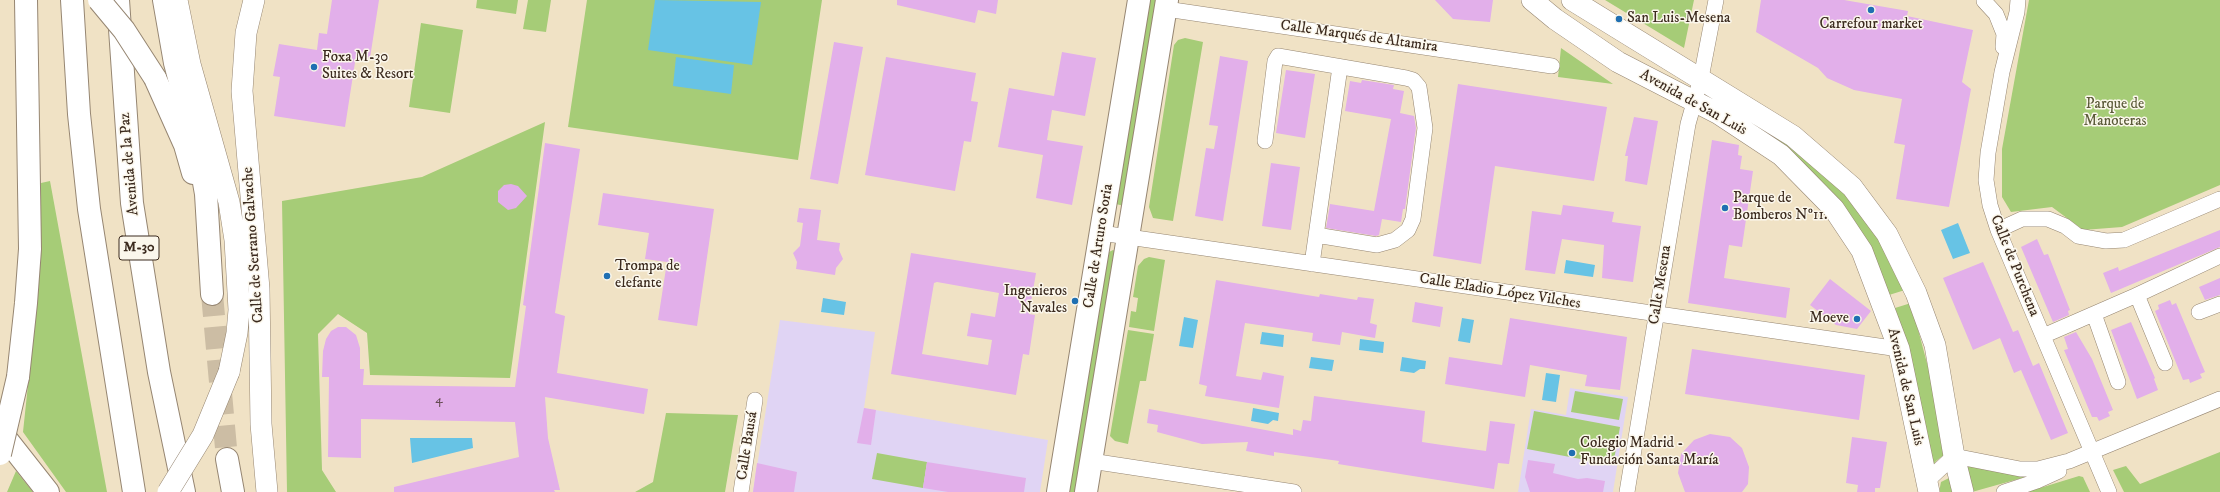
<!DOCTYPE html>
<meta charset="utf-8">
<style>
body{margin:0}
canvas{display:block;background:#f0e2c5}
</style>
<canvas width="2220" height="492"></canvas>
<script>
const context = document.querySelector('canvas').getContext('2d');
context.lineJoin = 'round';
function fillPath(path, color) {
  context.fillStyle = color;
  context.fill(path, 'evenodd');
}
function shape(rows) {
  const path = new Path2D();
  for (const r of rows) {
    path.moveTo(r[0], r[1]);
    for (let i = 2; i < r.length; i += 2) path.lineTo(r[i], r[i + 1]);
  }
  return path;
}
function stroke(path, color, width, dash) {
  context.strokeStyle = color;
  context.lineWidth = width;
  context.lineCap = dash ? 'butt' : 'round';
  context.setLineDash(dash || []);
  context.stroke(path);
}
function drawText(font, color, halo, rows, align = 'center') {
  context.font = font + ' "IM FELL DW Pica",serif';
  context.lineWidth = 3;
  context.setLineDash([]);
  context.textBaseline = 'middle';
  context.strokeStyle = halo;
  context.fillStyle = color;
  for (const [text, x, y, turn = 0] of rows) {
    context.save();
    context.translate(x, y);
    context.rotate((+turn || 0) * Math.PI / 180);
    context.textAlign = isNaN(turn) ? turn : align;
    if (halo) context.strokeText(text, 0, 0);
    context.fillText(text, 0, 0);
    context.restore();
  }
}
const built = shape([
 [780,320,875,332,864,408,1048,440,1040,492,753,492],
 [1570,388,1628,397,1613,492,1518,492,1531,409,1566,415]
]);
const green = shape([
 [477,0,518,0,516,14,476,8],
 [528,0,551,0,546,32,523,29],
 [587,0,822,0,798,160,568,127],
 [1149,0,1158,0,1124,206,1116,204],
 [1605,0,1694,0,1684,48],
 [2029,0,2220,0,2220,185,2122,227,2083,230,2052,207,2011,212,2002,197,2002,149],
 [421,23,463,30,450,113,409,107],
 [1185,38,1203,42,1173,221,1153,218,1149,207,1174,45,1178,40],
 [1561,48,1613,84,1558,77],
 [1730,106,1775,133,1822,170,1857,207,1877,236,1905,290,1889,295,1864,240],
 [545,122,510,378,370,375,367,333,338,314,318,334,322,470,336,492,287,492,282,201,422,177],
 [50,181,107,492,66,492,23,432,34,328,41,183],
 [1113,250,1115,251,1077,492,1068,492,1107,253],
 [1149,257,1165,260,1154,331,1129,327,1131,311,1136,312,1138,298,1133,297,1138,266,1144,259],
 [1911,303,1932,382,1944,455,1936,461,1931,469,1911,355,1895,308],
 [1128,330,1154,334,1146,381,1140,381,1128,444,1115,441,1110,436],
 [1575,391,1623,399,1619,420,1571,412],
 [1534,411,1620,427,1613,465,1527,449],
 [666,413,738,415,725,492,635,492,653,482],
 [2220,452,2220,492,2124,492,2113,470,2126,466,2140,484],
 [877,453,927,462,923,488,872,479],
 [1972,466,2029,476,1972,492,1964,467],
 [16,471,33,492,7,492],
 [2079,476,2083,477,2090,492,2027,492],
 [1949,478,1952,492,1939,492,1941,482]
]);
const water = shape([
 [655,0,761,2,752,65,648,50],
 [676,57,734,65,731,94,673,86],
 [1958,223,1970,253,1953,259,1941,230],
 [1566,260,1595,265,1593,277,1564,273],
 [823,298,846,302,844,315,821,312],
 [1184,317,1198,320,1193,348,1179,346],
 [1462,318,1474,320,1470,343,1458,341],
 [1262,332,1284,335,1283,347,1260,344],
 [1360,339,1384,342,1383,353,1359,350],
 [1311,357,1334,360,1332,371,1309,368],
 [1402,357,1426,361,1425,369,1420,369,1414,373,1400,371],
 [1546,373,1560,375,1556,402,1542,400],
 [1253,408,1279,413,1278,421,1273,420,1268,424,1251,421],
 [410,438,472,438,473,448,412,463]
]);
const building = shape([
 [332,0,379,0,370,58,356,56,345,127,274,116,280,77,273,76,279,44,317,50,319,33,327,34],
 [897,0,998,0,996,14,978,10,975,23,897,5],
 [1435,0,1493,0,1490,22,1453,19],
 [1761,0,1844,0,1908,11,1907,16,1973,30,1962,82,1971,89,1949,207,1896,199,1905,145,1894,143,1902,99,1854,90,1827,78,1818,68,1756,32],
 [834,42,863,47,838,184,810,179],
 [1062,52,1096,58,1085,116,1052,110,1047,140,1083,146,1072,205,1036,198,1043,155,998,147,1009,88,1054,96],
 [1220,56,1248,61,1223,221,1195,216,1206,148,1214,149,1218,126,1209,125],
 [886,57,976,73,971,101,978,102,971,142,964,141,955,191,865,175],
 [1286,70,1315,74,1305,138,1276,133],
 [1362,80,1394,85,1393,89,1404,91,1400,113,1414,116,1416,128,1405,209,1403,209,1401,222,1382,219,1379,235,1376,236,1326,228,1330,204,1374,211,1391,119,1345,111,1350,81,1361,83],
 [1458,84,1607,107,1594,181,1495,166,1481,264,1433,256],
 [1634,117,1658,121,1647,185,1625,181,1628,156,1625,156],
 [1712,140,1739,145,1738,155,1742,156,1740,169,1753,171,1742,247,1729,245,1724,278,1790,288,1786,318,1688,303],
 [545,143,580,149,555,313,565,316,557,373,648,389,644,414,545,397,548,438,560,490,554,490,555,492,394,492,394,487,519,457,515,422,361,419,361,458,328,457,329,377,322,377,323,351,326,339,331,331,338,327,346,327,356,335,360,348,360,369,364,369,363,385,515,387,526,306,523,305],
 [1271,163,1300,167,1291,230,1262,226],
 [511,184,518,186,527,196,516,208,508,210,498,202,498,191,504,185],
 [603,193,714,209,697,326,658,320,667,262,645,259,649,233,598,225],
 [1563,205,1614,212,1612,222,1641,226,1633,282,1602,278,1604,245,1562,239,1555,274,1525,270,1532,211,1561,215],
 [799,208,821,210,817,240,840,243,839,250,843,259,836,268,835,275,796,269,797,262,793,253,800,246,803,223,797,222],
 [2220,230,2220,247,2111,293,2103,273,2118,267,2119,271],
 [2037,239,2044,255,2048,254,2070,310,2068,311,2069,315,2053,322,2021,247],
 [911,253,1036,273,1029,314,1035,315,1029,355,1023,354,1016,395,891,374],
 [937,282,999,293,995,317,971,313,967,336,992,340,988,365,922,354,934,283],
 [1983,262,2013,332,2018,330,2033,366,2039,363,2068,433,2051,440,2021,370,2014,373,2000,338,1973,350,1943,278],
 [2220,278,2220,295,2205,300,2199,287],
 [1830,279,1871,311,1857,329,1836,325,1810,305],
 [1216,280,1319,297,1320,294,1357,300,1358,297,1374,299,1370,323,1377,325,1375,338,1342,332,1340,345,1312,341,1313,333,1245,323,1236,376,1261,380,1263,372,1284,376,1279,408,1205,396,1207,386,1199,384],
 [2170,300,2172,305,2176,303,2205,372,2200,374,2202,378,2190,383,2189,379,2183,380,2155,311,2159,309,2158,305],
 [1415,302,1443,307,1440,327,1412,322],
 [1510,318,1627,337,1620,390,1585,386,1587,375,1530,365,1525,397,1445,384,1449,357,1502,365],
 [2131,322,2155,378,2154,379,2158,390,2137,399,2111,330],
 [2076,332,2092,359,2113,410,2108,412,2110,416,2099,421,2097,417,2092,417,2064,350,2068,349,2064,337],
 [1692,349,1865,375,1859,420,1685,394],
 [1314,396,1425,411,1422,442,1442,445,1486,451,1490,421,1515,424,1509,464,1498,463,1494,489,1338,464,1339,461,1274,452,1274,456,1246,451,1248,442,1202,444,1157,432,1158,425,1147,423,1149,409,1293,435,1293,429,1301,431,1303,420,1311,421],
 [864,408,876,410,871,445,857,443],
 [1710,434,1730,437,1742,448,1749,467,1748,484,1742,492,1685,492,1678,473,1681,454,1694,440],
 [1852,437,1887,442,1880,488,1875,488,1875,492,1857,492,1858,485,1846,483],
 [1528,460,1555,464,1553,473,1578,479,1587,478,1605,481,1603,492,1530,492,1525,477],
 [927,462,1026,478,1024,492,948,492,923,488],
 [757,463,797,472,794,492,753,492]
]);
const highwayTunnel = shape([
 [212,294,227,459]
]);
const street = shape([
 [2018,0,2017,12,2002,72,1988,153,1986,180,1990,205,1998,230,2109,492],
 [1984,1,1996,14,2004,34,2003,47],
 [1166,9,1552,66],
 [1265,141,1275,61,1278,56,1406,78,1413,80,1419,87,1425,128,1413,219,1408,230,1395,240,1377,245,1316,235],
 [1998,230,2022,219,2048,219,2065,226,2078,236,2106,241,2124,240,2220,199],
 [1101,233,1899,349],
 [1312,264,1340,67],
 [2137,295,2165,363],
 [2199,312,2220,304],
 [2094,314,2118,382],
 [2043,336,2137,295,2220,256],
 [1091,461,1294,492],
 [1927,481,1954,456,2020,469,2038,469,2069,461,2220,399],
 [741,492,755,400],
 [1627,492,1688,124,1701,78,1716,0],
 [2004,492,2037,481,2059,471]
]);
const secondary = shape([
 [177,0,190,64,229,202,235,240,239,310,237,333,229,372],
 [254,0,246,33,242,91,259,289,261,424,267,492],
 [1532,0,1555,19,1618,62,1719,114,1781,155,1834,209,1862,251,1899,349,1929,492],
 [1572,0,1793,136,1852,187,1887,234,1916,293,1935,345,1954,456,1963,492]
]);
const primary = shape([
 [155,78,185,145,193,173],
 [0,431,48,492],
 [1058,492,1139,0],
 [1086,492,1167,0]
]);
const highway = shape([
 [72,0,79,114,89,209,134,492],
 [118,0,132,203,159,372,184,492],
 [164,0,175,63,199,154,206,194,212,294],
 [18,377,26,303,30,249,26,0],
 [227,459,233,492]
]);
const secondaryBridge = shape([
 [168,492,203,435,229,372]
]);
const primaryBridge = shape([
 [99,0,124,30,155,78]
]);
const highwayBridge = shape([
 [0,454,18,377]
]);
const markers = [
 [1871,10,4,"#1f6fb2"],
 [1619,19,4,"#1f6fb2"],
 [314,67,4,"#1f6fb2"],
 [1725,208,4,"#1f6fb2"],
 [607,276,4,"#1f6fb2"],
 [1075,301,4,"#1f6fb2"],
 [1857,319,4,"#1f6fb2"],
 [1572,453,4,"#1f6fb2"]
];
const numberNames = [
 ["4",439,400]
];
const shields = [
 [139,248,40]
];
const shieldNames = [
 ["M-30",139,248]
];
const poiNames = [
 ["San Luis-Mesena",1627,19],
 ["Carrefour market",1871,25,"center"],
 ["Foxa M-30",322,58],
 ["Suites & Resort",322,75],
 ["Parque de",1733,199],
 ["Bomberos Nº11.",1733,216],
 ["Trompa de",615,267],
 ["elefante",615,284],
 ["Ingenieros",1067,292,"right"],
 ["Navales",1067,309,"right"],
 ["Moeve",1849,319,"right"],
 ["Colegio Madrid -",1580,444],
 ["Fundación Santa María",1580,461]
];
const streetNames = [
 ["Calle Marqués de Altamira",1359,37,8],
 ["Avenida de San Luis",1693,103,29],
 ["Avenida de la Paz",130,164,-95],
 ["Calle de Serrano Galvache",254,245,-94],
 ["Calle de Arturo Soria",1099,246,-81],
 ["Calle de Purchena",2014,266,68],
 ["Calle Mesena",1661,285,-81],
 ["Calle Eladio López Vilches",1500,292,9],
 ["Avenida de San Luis",1905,387,77],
 ["Calle Bausá",748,446,-81]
];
const parkNames = [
 ["Parque de",2115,105],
 ["Manoteras",2115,122]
];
fillPath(built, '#e0d4f4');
fillPath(green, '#a6cc77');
fillPath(water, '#67c3e5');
fillPath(building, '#e2afea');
stroke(highwayTunnel, '#ccbda4', 22, [22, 11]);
stroke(street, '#968672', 16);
stroke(secondary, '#968672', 22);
stroke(primary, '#968672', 24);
stroke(highway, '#968672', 24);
stroke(street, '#fff', 15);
stroke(secondary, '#fff', 21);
stroke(primary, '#fff', 22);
stroke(highway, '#fff', 22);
stroke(secondaryBridge, '#968672', 22, []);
stroke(primaryBridge, '#968672', 24, []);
stroke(highwayBridge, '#968672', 24, []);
stroke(secondaryBridge, '#fff', 21);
stroke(primaryBridge, '#fff', 22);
stroke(highwayBridge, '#fff', 22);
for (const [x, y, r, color] of markers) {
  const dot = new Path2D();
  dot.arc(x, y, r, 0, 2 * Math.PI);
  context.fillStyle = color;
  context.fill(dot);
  stroke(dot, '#fbf7ec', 1.5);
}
drawText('13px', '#654b51', null, numberNames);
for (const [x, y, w] of shields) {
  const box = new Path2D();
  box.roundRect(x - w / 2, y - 12, w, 24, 3);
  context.fillStyle = '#fbf7ec';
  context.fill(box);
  stroke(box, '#3b2a1e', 1);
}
drawText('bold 14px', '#3b2a1e', null, shieldNames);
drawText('15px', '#3b2a1e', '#fbf7ec', poiNames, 'left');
drawText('15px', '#3b2a1e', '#fbf7ec', streetNames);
drawText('15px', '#5b5b39', '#fbf7ec', parkNames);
</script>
